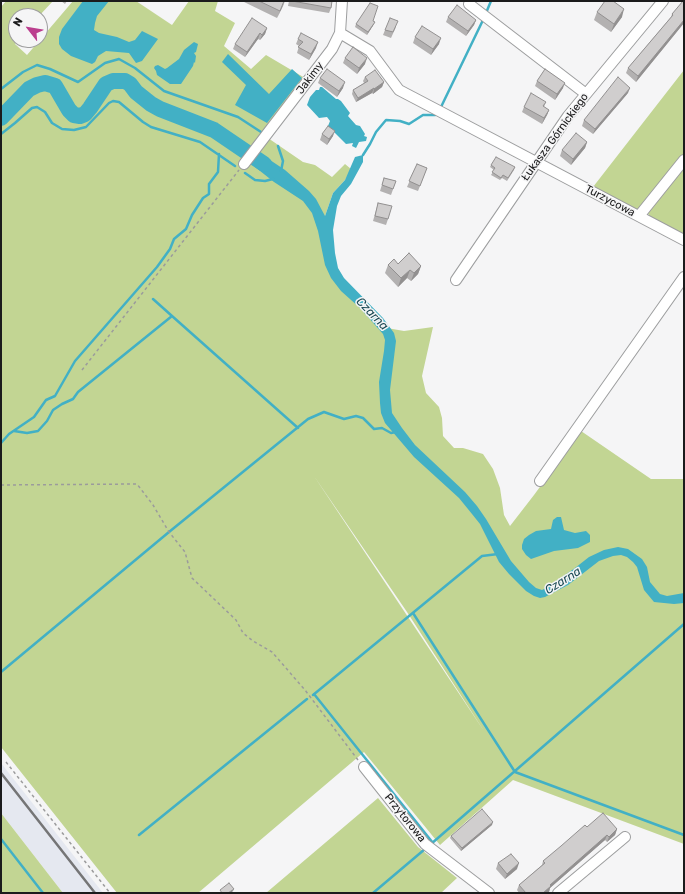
<!DOCTYPE html>
<meta charset="utf-8">
<style>
body{margin:0}
#map{position:relative;width:685px;height:894px;overflow:hidden;background:#f5f5f6;font-family:Rubik,sans-serif}
canvas{display:block}
.frame{position:absolute;inset:0;border:2px solid #1b1b1c;pointer-events:none}
.north{position:absolute;left:8px;top:8px;width:40px;height:40px;box-sizing:border-box;background:#f5f5f6;border:1px solid #9e9e9f;border-radius:50%;rotate:301deg;font-size:11px;font-weight:700;line-height:16px;text-align:center;color:#1b1b1c}
.north::after{content:'';display:block;margin:auto;width:14px;height:18px;background:#bb3e8e;clip-path:polygon(50% 0,100% 100%,50% 72%,0 100%)}
</style>
<div id="map">
<canvas width="685" height="894"></canvas>
<div class="frame"></div>
<div class="north">N</div>
</div>
<script>
const context = document.querySelector('canvas').getContext('2d');
context.lineJoin = 'round';
function fillPath(path, color) {
  context.fillStyle = color;
  context.fill(path, 'evenodd');
}
function shape(rows) {
  const path = new Path2D();
  for (const r of rows) {
    path.moveTo(r[0], r[1]);
    for (let i = 2; i < r.length; i += 2) path.lineTo(r[i], r[i + 1]);
  }
  return path;
}
function stroke(path, color, width, dash) {
  context.strokeStyle = color;
  context.lineWidth = width;
  context.lineCap = dash ? 'butt' : 'round';
  context.setLineDash(dash || []);
  context.stroke(path);
}
function drawText(font, color, halo, rows, align = 'center') {
  context.font = font + ' Rubik,sans-serif';
  context.lineWidth = 3;
  context.setLineDash([]);
  context.textBaseline = 'middle';
  context.strokeStyle = halo;
  context.fillStyle = color;
  for (const [text, x, y, turn = 0] of rows) {
    context.save();
    context.translate(x, y);
    context.rotate((+turn || 0) * Math.PI / 180);
    context.textAlign = isNaN(turn) ? turn : align;
    if (halo) context.strokeText(text, 0, 0);
    context.fillText(text, 0, 0);
    context.restore();
  }
}
const built = shape([
 [1,763,103,893,63,893,1,813]
]);
const green = shape([
 [6,1,53,1,39,16,16,16,16,40,18,40,15,44,27,55,73,1,136,1,172,25,189,1,218,1,215,11,235,23,224,46,251,69,266,55,310,81,268,138,303,162,315,165,332,177,345,164,351,169,345,180,333,193,325,216,336,277,387,328,404,331,433,327,422,376,426,393,439,407,442,418,443,436,454,448,463,448,483,454,493,469,500,488,504,515,510,526,534,495,581,431,651,479,684,479,684,844,513,780,440,845,364,752,198,893,117,893,1,747,1,7],
 [314,476,407,612,484,731],
 [684,70,684,154,642,207,637,210,593,187],
 [684,167,684,235,650,217,647,211],
 [378,798,418,847,457,878,441,893,266,893],
 [1,813,63,893,1,893]
]);
const water = shape([
 [83,1,109,1,97,16,95,23,94,30,99,33,117,37,129,42,135,40,142,31,158,39,142,61,136,63,129,53,106,51,98,56,95,62,92,64,71,56,62,49,59,44,59,37,62,29],
 [194,42,198,44,196,52,194,53,196,56,195,63,194,62,193,66,181,84,170,84,157,75,156,71,154,68,155,66,158,65,165,69,167,68,179,59,184,50],
 [228,54,269,94,292,69,302,78,267,123,235,105,246,85,222,62],
 [320,87,322,87,336,99,338,99,341,101,350,113,348,116,356,125,360,126,365,134,364,136,367,137,366,141,359,142,356,148,352,146,353,143,346,144,328,126,330,121,327,117,319,118,307,105,310,97,316,90,319,90],
 [258,152,285,170,309,191,316,199,325,216,333,193,345,180,355,157,363,155,363,162,351,184,341,196,337,206,333,230,335,253,338,268,344,278,383,318,394,333,396,341,390,390,392,413,402,428,415,445,465,492,477,506,486,519,511,561,529,582,536,588,542,590,546,588,575,568,589,557,604,550,618,547,628,549,642,559,647,567,650,582,660,594,667,596,684,593,684,603,674,604,654,602,644,590,637,567,633,562,627,557,621,555,613,556,599,561,568,585,545,597,540,598,534,596,526,591,509,574,499,562,480,524,472,514,459,498,414,457,385,423,381,413,380,403,379,382,384,351,385,340,383,334,360,308,341,291,331,278,325,265,318,231,312,213,303,201,274,182,250,163],
 [557,517,561,517,564,530,575,533,586,531,590,535,590,542,578,548,554,551,531,559,526,555,522,549,522,545,524,539,529,535,536,531,551,529,553,520]
]);
const stream = shape([
 [486,13,491,1],
 [1,89,23,72,37,65,50,69,78,82,105,63,119,59,135,68,164,91,238,117,261,132],
 [441,107,484,18],
 [1,134,15,123,32,108,37,107,45,112,52,123,62,129,74,130,86,127,109,103,113,101,119,102,143,122,151,127,200,142,235,166],
 [278,146,283,161,281,171],
 [363,155,370,144,376,132,386,120,400,121,409,124,423,115,435,115,437,113],
 [245,173,255,180,265,181,273,179],
 [153,299,172,316],
 [14,431,27,433,38,431,47,421,53,410,62,404,73,399,78,392,172,316,298,428],
 [1,443,9,434,34,417,46,400,55,396,75,361,157,267,170,249,174,239,186,229,192,215,203,198,209,194,209,184,218,172,219,154],
 [413,613,515,772,684,835],
 [1,672,169,532,308,419,324,412,344,419,356,416,363,418,374,429,382,428,391,433,396,432],
 [314,694,433,843],
 [313,695,482,556,498,554],
 [139,835,307,699],
 [1,839,43,893],
 [431,844,684,624],
 [373,893,425,849]
]);
const river = shape([
 [1,118,29,89,37,85,45,83,55,86,69,110,74,115,80,116,85,114,90,108,106,84,113,81,125,81,130,84,136,92,151,104,160,109,214,130,264,164]
]);
const path = shape([
 [82,370,239,170],
 [1,485,137,484,153,505,169,532,185,552,192,578,236,620,243,633,253,641,272,652,305,690,358,760],
 [6,762,110,893]
]);
const minor = shape([
 [469,4,586,94],
 [340,33,370,51,399,90,441,112,684,240],
 [244,164,332,49,340,33,342,1],
 [639,216,684,160],
 [456,280,568,116,663,1],
 [540,481,684,277],
 [364,767,425,844,489,893],
 [558,893,625,837]
]);
const rail = shape([
 [1,773,95,893]
]);
const wall = shape([
 [61,1,67,1,65,4],
 [242,1,285,1,277,18],
 [289,1,332,1,331,8,329,13,288,6],
 [684,1,684,23,636,82,626,73,628,68,671,17,672,14],
 [597,12,622,17,611,32,594,20],
 [448,17,476,20,474,25,466,36,446,22],
 [356,24,374,24,367,35,355,27],
 [396,27,391,38,383,35,385,30],
 [267,28,265,34,260,40,258,39,245,57,233,49,235,44],
 [415,37,439,44,431,55,413,43],
 [298,39,316,48,309,60,297,53,299,46,296,44],
 [345,58,365,64,357,74,343,63],
 [365,77,384,82,382,87,373,94,372,93,356,102,352,94,353,90,364,83,363,81],
 [320,78,343,88,337,97,318,83],
 [537,81,563,88,555,100,535,86],
 [628,93,593,134,582,126,584,120],
 [546,102,544,107,549,110,547,115,542,124,522,112,524,107],
 [322,134,333,136,327,145,320,140],
 [587,142,585,148,571,165,560,156,562,150],
 [417,164,427,168,418,191,407,187],
 [491,165,515,167,514,170,507,181,502,178,500,180,491,175,494,170,490,167],
 [384,178,396,181,391,195,380,191],
 [378,203,388,219,386,225,373,221],
 [398,264,421,266,418,274,411,281,407,278,398,287,385,273,388,265],
 [492,825,461,851,450,838,451,836],
 [587,827,617,829,615,835,607,842,605,840,550,888,549,892,547,893,519,893,517,890,519,885,542,865,543,861],
 [498,863,517,869,505,879,496,869]
]);
const shadedWall = shape([
 [285,1,283,6,277,18,280,11],
 [624,9,622,17,611,32,614,24],
 [476,20,474,25,466,36,468,31],
 [684,20,684,23,636,82,638,76],
 [375,22,374,24,367,35,368,32],
 [267,28,265,34,260,40,262,35],
 [260,33,258,39,245,57,247,52],
 [441,38,439,44,431,55,433,49],
 [318,42,316,48,309,60,311,54],
 [367,58,365,64,357,74,359,68],
 [345,82,343,88,337,97,339,91],
 [384,82,382,87,373,94,374,89],
 [565,83,563,88,555,100,557,94],
 [374,88,372,93,356,102,358,98],
 [630,88,628,93,593,134,595,129],
 [549,110,547,115,542,124,544,118],
 [335,131,333,136,327,145,329,139],
 [587,142,585,148,571,165,573,159],
 [421,266,418,274,411,281,414,273],
 [410,270,407,278,398,287,401,278],
 [493,822,492,825,461,851,462,848],
 [617,829,615,835,607,842,609,837],
 [607,835,605,840,550,888,549,892,547,893,543,893,550,885],
 [519,863,517,869,505,879,507,874],
 [234,889,233,891,231,893,228,893]
]);
const building = shape([
 [259,1,284,1,280,11,259,1],
 [292,1,332,1,331,8,292,1],
 [605,1,613,1,624,9,614,24,597,12,605,1],
 [683,1,684,1,684,20,638,76,628,68,673,15,672,14,683,1],
 [370,3,378,6,373,21,375,22,368,32,356,24,370,3],
 [457,5,476,20,468,31,448,17,457,5],
 [252,18,267,28,262,35,260,33,247,52,235,44,252,18],
 [390,18,398,21,393,32,385,30,390,18],
 [40,23,44,26,40,31,40,23],
 [422,26,441,38,433,49,415,37,422,26],
 [301,33,318,42,311,54,298,47,303,42,298,39,301,33],
 [353,47,367,58,359,68,345,58,353,47],
 [327,69,345,82,339,91,320,78,327,69],
 [545,69,565,83,557,94,537,81,545,69],
 [375,70,384,82,374,89,374,88,358,98,353,90,368,81,365,77,375,70],
 [618,77,630,88,595,129,584,120,618,77],
 [531,93,546,102,543,106,549,110,544,118,524,107,531,93],
 [328,126,335,131,329,139,322,134,328,126],
 [576,133,587,142,573,159,562,150,576,133],
 [496,157,515,167,508,178,503,175,501,178,492,172,495,168,491,165,496,157],
 [417,164,427,168,420,186,409,181,417,164],
 [384,178,396,181,393,189,382,185,384,178],
 [378,203,392,206,388,219,375,216,378,203],
 [409,253,421,266,414,273,410,270,401,278,388,265,394,259,398,264,409,253],
 [482,809,493,822,462,848,451,836,482,809],
 [603,813,617,829,609,837,607,835,550,885,551,886,543,893,526,893,519,885,545,863,543,861,561,846,585,825,587,827,603,813],
 [511,854,519,863,507,874,498,863,511,854],
 [229,883,234,889,228,893,222,893,220,890,229,883]
]);
const streetNames = [
 ["Jakimy",310,78,-53],
 ["Łukasza Górnickiego",555,137,-54],
 ["Turzycowa",610,201,28],
 ["Przytorowa",405,818,51]
];
const waterNames = [
 ["Czarna",372,314,46],
 ["Czarna",563,581,-32]
];
fillPath(built, '#e5e8f0');
fillPath(green, '#c2d593');
fillPath(water, '#42b0c5');
stroke(stream, '#42b0c5', 2.5);
stroke(river, '#42b0c5', 16);
stroke(minor, '#9d9e9f', 12);
stroke(path, '#9b9b9c', 1.5, [3, 3]);
stroke(minor, '#fff', 10);
stroke(rail, '#757576', 2.5);
fillPath(wall, '#b3b1b1');
fillPath(shadedWall, '#929090');
fillPath(building, '#d0cece');
stroke(building, '#929090', 1);
drawText('11px', '#1b1b1c', '#f5f5f6', streetNames);
drawText('italic 12px', '#1c4b55', '#f5f5f6', waterNames);
</script>
